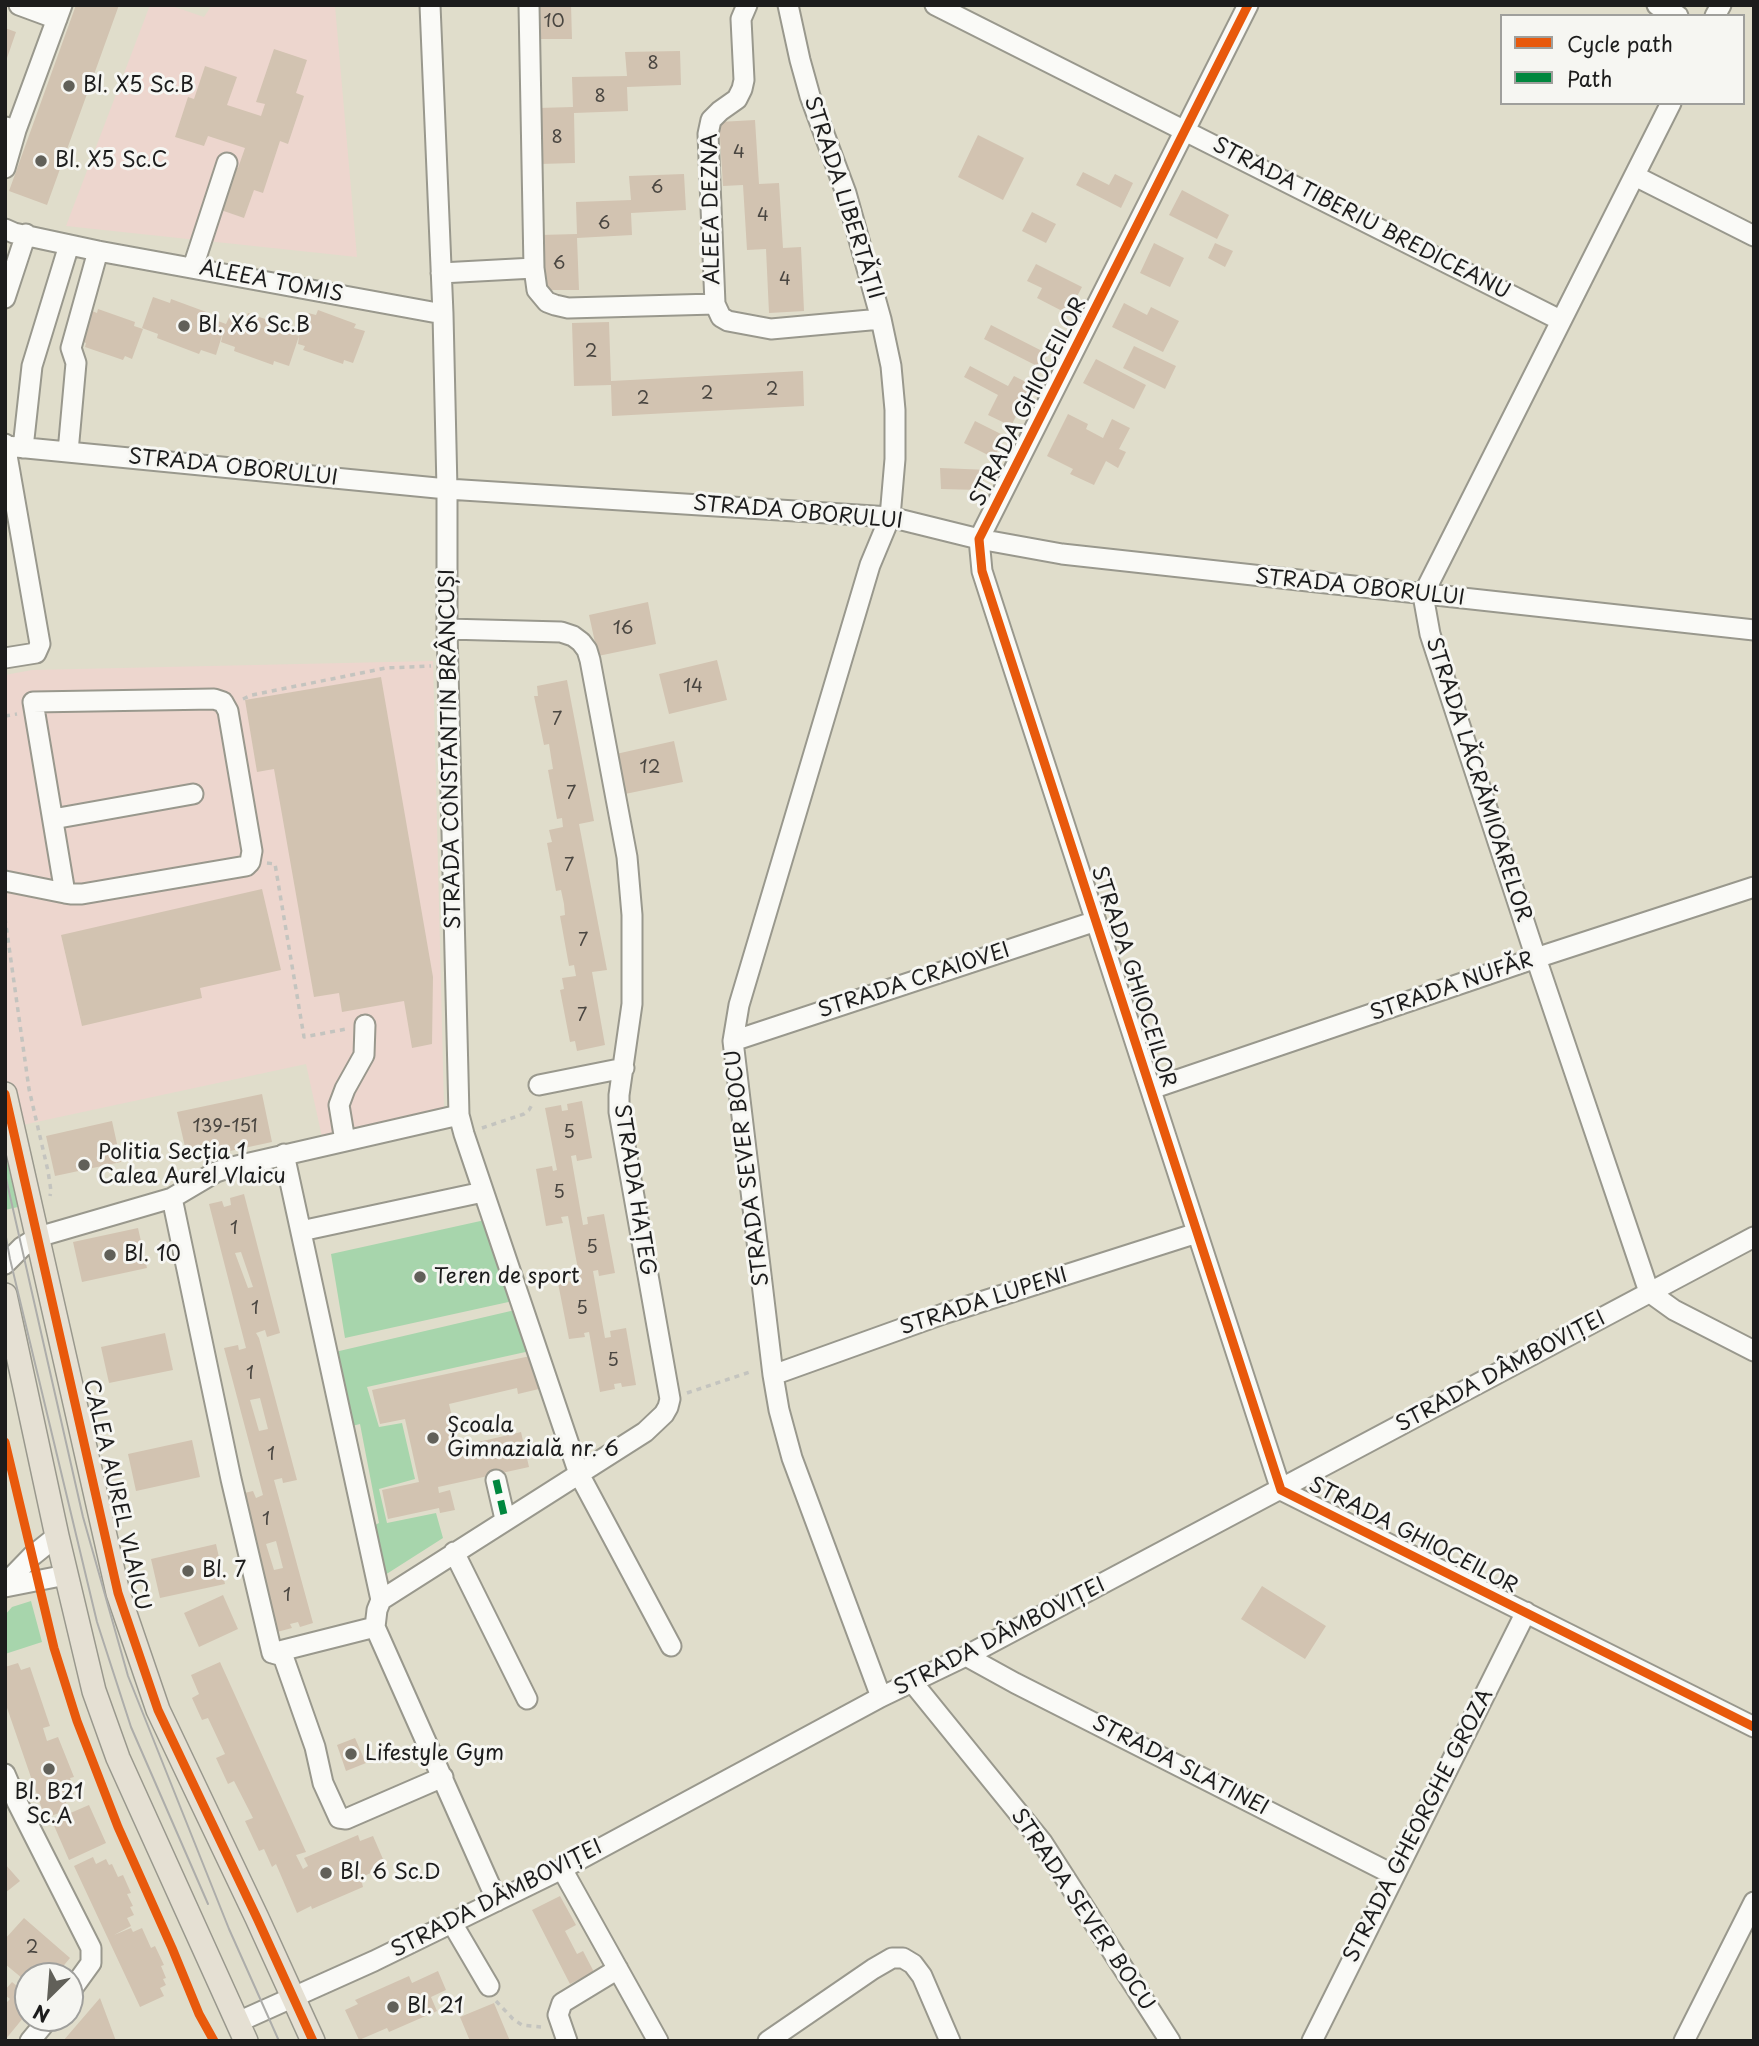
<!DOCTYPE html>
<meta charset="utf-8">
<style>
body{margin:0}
#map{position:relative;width:1759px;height:2046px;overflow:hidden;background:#e0ddcb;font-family:"Playpen Sans",sans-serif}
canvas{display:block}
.frame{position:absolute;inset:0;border:7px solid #1c1c1c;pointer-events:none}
.legend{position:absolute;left:1500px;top:14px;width:245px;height:91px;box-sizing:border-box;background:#f6f6f2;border:2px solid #9f9f9c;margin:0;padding:9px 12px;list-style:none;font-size:21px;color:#1c1c1c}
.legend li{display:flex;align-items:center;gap:14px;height:35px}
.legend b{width:35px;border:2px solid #9f9f9c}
.north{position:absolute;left:14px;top:1962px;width:70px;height:70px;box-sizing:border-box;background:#f6f6f2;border:2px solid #9f9f9c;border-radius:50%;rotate:205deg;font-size:19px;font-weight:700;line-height:28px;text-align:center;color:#1c1c1c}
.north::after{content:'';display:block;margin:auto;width:24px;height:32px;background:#616059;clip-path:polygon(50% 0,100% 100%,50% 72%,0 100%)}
</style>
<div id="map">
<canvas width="1759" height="2046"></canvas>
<div class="frame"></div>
<ul class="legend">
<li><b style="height:9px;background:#e8590c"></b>Cycle path</li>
<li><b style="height:9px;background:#00873e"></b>Path</li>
</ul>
<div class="north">N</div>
</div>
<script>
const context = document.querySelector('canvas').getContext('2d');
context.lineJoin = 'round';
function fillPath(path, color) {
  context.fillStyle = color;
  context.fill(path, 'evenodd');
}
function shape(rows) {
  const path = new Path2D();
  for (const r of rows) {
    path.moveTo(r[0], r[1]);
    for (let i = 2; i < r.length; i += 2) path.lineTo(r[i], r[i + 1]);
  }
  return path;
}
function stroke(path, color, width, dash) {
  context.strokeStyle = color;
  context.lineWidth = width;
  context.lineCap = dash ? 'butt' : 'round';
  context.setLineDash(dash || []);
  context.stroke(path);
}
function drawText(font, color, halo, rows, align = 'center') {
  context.font = font + ' "Playpen Sans",sans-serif';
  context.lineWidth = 6;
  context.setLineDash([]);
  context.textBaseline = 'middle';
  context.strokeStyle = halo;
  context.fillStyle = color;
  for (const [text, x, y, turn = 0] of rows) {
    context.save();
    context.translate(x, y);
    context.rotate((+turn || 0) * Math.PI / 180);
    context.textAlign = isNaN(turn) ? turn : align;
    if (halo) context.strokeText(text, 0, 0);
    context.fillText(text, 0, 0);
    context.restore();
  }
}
const built = shape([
 [150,5,169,5,204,17,212,5,335,6,357,257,66,226],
 [433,661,444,1109,322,1137,306,1064,13,1127,5,1094,5,675,32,670]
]);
const green = shape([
 [5,1153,18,1207,5,1210],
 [485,1220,513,1301,345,1338,331,1254],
 [515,1310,530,1351,367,1387,379,1427,402,1423,415,1479,379,1489,387,1523,436,1513,443,1538,385,1575,373,1526,379,1523,360,1424,352,1426,335,1352],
 [31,1601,42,1642,5,1654,5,1615,12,1607]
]);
const building = shape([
 [76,5,119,5,47,205,9,191],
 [535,5,571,5,572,39,536,39],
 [5,28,16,32,6,61,5,61],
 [274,49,307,60,296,93,304,96,288,144,280,141,263,193,254,190,244,218,218,209,232,167,238,168,245,148,208,136,204,146,175,137,188,97,194,99,205,66,237,77,227,105,261,116,265,104,256,102],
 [680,51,681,85,627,87,628,111,574,113,575,163,540,164,538,108,573,107,572,77,627,76,625,52],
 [755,120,759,184,779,183,783,248,801,247,804,311,769,313,766,249,747,250,743,185,723,186,719,122],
 [978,135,1024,158,1003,200,958,177],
 [1083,172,1109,185,1115,174,1133,183,1121,208,1076,185],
 [684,174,686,210,631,213,632,235,577,238,579,290,542,290,540,235,577,234,576,202,631,200,629,176],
 [1182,190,1229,215,1217,239,1169,215],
 [1032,212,1056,224,1046,243,1022,231],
 [1154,243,1184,258,1170,287,1140,273],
 [1215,243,1233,251,1225,267,1208,258],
 [1036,264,1082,287,1068,314,1037,298,1042,288,1027,281],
 [153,297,170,303,171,299,209,313,207,317,226,324,231,313,246,318,248,313,288,327,286,332,299,336,289,366,274,361,273,365,234,351,235,347,221,342,225,326,216,355,201,350,199,354,157,338,158,334,142,328],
 [1124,303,1147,315,1151,307,1179,321,1163,352,1112,327],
 [87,309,97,313,98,309,135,322,134,326,143,329,132,359,125,356,123,360,85,347,86,343,77,339],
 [318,310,356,324,354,328,365,331,353,363,344,360,343,364,303,350,305,346,298,344,299,336,308,313,316,315],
 [609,322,611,381,803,371,804,406,612,416,611,385,574,386,572,323],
 [991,325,1048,354,1041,368,984,339],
 [1134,346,1176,366,1165,389,1123,368],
 [1096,359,1146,385,1134,409,1083,383],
 [970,366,1008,386,1014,376,1032,385,1011,426,988,415,998,395,964,377],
 [1068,414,1088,424,1086,429,1103,438,1112,419,1130,428,1119,449,1126,452,1118,468,1106,461,1094,485,1070,474,1073,469,1047,456],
 [975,421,1005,436,994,458,964,443],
 [940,468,989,470,979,490,941,489],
 [648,602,656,644,598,656,589,615],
 [717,660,727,700,669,714,659,674],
 [381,677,433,977,432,1044,412,1048,404,1001,342,1012,339,993,314,997,274,769,257,772,245,700],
 [567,680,594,821,579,824,607,970,592,972,605,1045,577,1051,575,1041,570,1042,560,990,564,989,562,978,576,976,574,965,569,966,560,916,565,915,564,904,561,890,556,891,547,843,552,842,549,830,563,827,562,818,557,819,548,770,553,769,551,757,549,744,544,745,534,696,538,696,537,686],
 [674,741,683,782,625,794,616,754],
 [262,889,281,970,200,988,202,998,82,1026,61,935],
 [262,1094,272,1142,188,1160,177,1112],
 [582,1101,592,1158,577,1161,576,1155,571,1156,583,1225,588,1224,587,1217,604,1214,615,1273,599,1276,598,1270,593,1271,605,1338,611,1337,610,1331,626,1328,636,1385,622,1387,621,1383,614,1384,615,1389,600,1392,589,1332,584,1333,585,1337,569,1339,558,1283,572,1281,573,1286,581,1285,568,1216,561,1217,563,1223,546,1226,536,1169,552,1166,553,1171,557,1170,545,1108,561,1105,562,1111,568,1110,567,1104],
 [112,1121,121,1162,55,1176,46,1136],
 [244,1194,280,1333,267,1337,265,1330,256,1333,259,1338,297,1480,283,1483,282,1478,274,1480,313,1623,300,1627,298,1622,290,1624,292,1628,277,1632,240,1494,253,1491,256,1498,263,1495,224,1348,238,1345,239,1350,246,1348,209,1204,222,1201,224,1207,231,1205,230,1198],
 [241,1252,253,1287,248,1288,235,1253],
 [260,1398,268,1429,259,1431,250,1400],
 [276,1541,283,1568,274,1570,266,1544],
 [138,1228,147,1268,82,1282,73,1242],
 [165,1333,173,1370,109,1383,101,1347],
 [535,1355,543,1388,518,1394,517,1388,449,1404,461,1455,472,1453,470,1444,521,1432,529,1467,438,1487,439,1493,450,1490,455,1510,440,1513,439,1508,388,1519,382,1490,419,1482,405,1419,380,1424,372,1390],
 [192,1440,200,1477,136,1491,128,1454],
 [216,1544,225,1584,160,1598,151,1559],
 [1262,1586,1326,1626,1305,1659,1241,1619],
 [223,1595,238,1629,199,1647,184,1613],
 [220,1662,306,1852,296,1855,303,1869,308,1866,304,1858,358,1835,360,1841,373,1836,386,1866,362,1877,364,1881,362,1883,363,1887,312,1909,311,1906,297,1913,276,1864,272,1867,264,1849,259,1851,245,1821,253,1818,234,1781,228,1784,216,1758,225,1754,208,1718,202,1720,192,1698,199,1694,191,1675],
 [18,1663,21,1670,30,1667,50,1726,43,1728,47,1741,58,1737,74,1777,70,1778,75,1791,73,1791,75,1799,66,1802,68,1810,45,1818,5,1702,5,1667],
 [355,1738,366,1763,346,1771,337,1745],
 [89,1805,106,1843,69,1860,52,1821],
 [93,1857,96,1864,106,1859,109,1865,112,1864,118,1877,123,1875,131,1893,127,1894,133,1906,130,1907,134,1915,127,1918,131,1926,114,1935,131,1928,133,1932,142,1928,151,1948,155,1946,164,1965,161,1966,166,1978,163,1979,166,1985,160,1988,164,1996,140,2007,74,1866],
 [5,1864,20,1881,5,1893],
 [560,1896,576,1925,565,1931,577,1954,583,1951,594,1972,570,1984,532,1910],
 [24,1918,70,1958,55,1976,28,1976,28,1983,5,1964,5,1939],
 [438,1971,446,1990,431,1997,437,2011,389,2032,387,2028,359,2040,345,2010,358,2004,355,2000,409,1976,412,1983],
 [12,1982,28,1995,28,2012,5,2040,5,2004,10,1999,5,1995,5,1990],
 [100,1998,116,2041,63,2041],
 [494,2003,510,2041,470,2041,460,2017]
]);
const path = shape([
 [243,699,252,695,386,668,431,666],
 [5,716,17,714],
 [267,863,275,864,304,1037,346,1029],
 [5,918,29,1089,48,1171,51,1191,50,1196],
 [482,1128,524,1114,529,1110,533,1103],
 [687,1393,753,1371],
 [496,2001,513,2019,522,2025,541,2027]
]);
const minor = shape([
 [19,5,57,19],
 [430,5,443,314,447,489,447,629,459,1115,464,1134,579,1474,671,1646],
 [529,5,534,268],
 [788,5,800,60,810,96,846,193,881,319,891,366,895,410,895,459,890,517,870,565,739,1005,733,1041,773,1375,779,1410,792,1458,881,1697],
 [935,5,1560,320],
 [1248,5,979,539,982,571,992,602,1281,1490,1754,1727],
 [1657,5,1678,16],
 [1715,16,1721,5],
 [1671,103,1423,595,1430,634,1536,958,1649,1292,1674,1310,1754,1351],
 [16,130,62,5],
 [5,168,16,130,6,127],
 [1635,176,1754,236],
 [5,229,14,233,98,251,443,314],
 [193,267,227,163],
 [441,273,534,268,537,290,547,302,555,305,568,308,715,304,721,317,728,321,771,329,881,319],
 [5,298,26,234],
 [715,304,708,134,711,120,720,111,737,99,742,89,744,80,741,19,747,5],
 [5,444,40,644,36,653,5,658],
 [6,446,447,489,890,517,979,539,1062,554,1754,630],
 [23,448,32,366,69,245],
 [68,452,76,363,71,348,98,251],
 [447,629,561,632,573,636,581,642,587,650,590,660,627,857,632,915,632,1004,619,1095,619,1112,670,1399,668,1407,664,1414,645,1432,381,1600,377,1610,375,1627,497,1901],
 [53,819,193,794],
 [5,881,65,893,72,894,82,894,246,866,250,862,252,851,228,711,223,702,214,699,33,702,65,893],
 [733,1041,1096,921],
 [539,1085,624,1068],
 [1151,1089,1536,958,1754,887],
 [345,1141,339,1105,345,1089,364,1055,365,1025],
 [284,1154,381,1600],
 [172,1198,231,1479,272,1653],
 [301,1231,483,1192],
 [5,1264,22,1247,38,1237,172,1198,216,1172,228,1168,459,1115],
 [773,1375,943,1314,1197,1233],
 [496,1480,505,1519],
 [454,1552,527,1699],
 [5,1584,32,1556,57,1536],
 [5,1587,66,1575],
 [272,1653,283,1656,315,1747,323,1783,339,1818,346,1819,443,1777],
 [272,1653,375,1627],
 [966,1656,1015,1683,1394,1875],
 [913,1683,1042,1842,1170,2041],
 [5,1774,17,1802,91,1948,91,1963,70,1992],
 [562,1869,658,2041],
 [452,1923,489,1986],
 [238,2022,374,1961,562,1869,881,1697,966,1656,1754,1237],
 [30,2041,49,2018],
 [567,2041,558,2015,562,2003,618,1969],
 [768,2041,873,1969,892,1958,903,1958,913,1964,922,1976,950,2041],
 [1312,2041,1526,1612],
 [1684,2041,1754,1902]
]);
const major = shape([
 [5,1094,118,1593,158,1710,257,1918,313,2041],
 [5,1295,57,1536,94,1691,118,1758,246,2041]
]);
const tram = shape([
 [5,1174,83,1517,128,1676,229,1929,279,2041],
 [5,1232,10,1259,97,1622,131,1727,208,1904]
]);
const quiet = shape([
 [496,1480,505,1519]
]);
const cycleway = shape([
 [1248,5,979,539,982,571,992,602,1281,1490,1754,1727],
 [5,1094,118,1593,158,1710,257,1918,313,2041],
 [5,1442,54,1648,77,1721,118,1827,172,1948,199,2014,214,2041]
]);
const markers = [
 [69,86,7,"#616059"],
 [41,161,7,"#616059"],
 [184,326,7,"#616059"],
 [84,1165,7,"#616059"],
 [110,1255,7,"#616059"],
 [420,1277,7,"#616059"],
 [433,1438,7,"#616059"],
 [188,1571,7,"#616059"],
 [351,1754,7,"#616059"],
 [49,1769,7,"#616059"],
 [326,1873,7,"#616059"],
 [393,2007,7,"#616059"]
];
const numberNames = [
 ["10",554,22],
 ["8",653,64],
 ["8",600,97],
 ["8",557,138],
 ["4",739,153],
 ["6",657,188],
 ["4",763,216],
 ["6",604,224],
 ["6",559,264],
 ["4",785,280],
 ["2",591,352],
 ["2",772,390],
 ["2",707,394],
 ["2",643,399],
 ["16",623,629],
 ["14",693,687],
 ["7",557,720],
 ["12",650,768],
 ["7",571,794],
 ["7",569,866],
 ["7",583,941],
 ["7",582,1016],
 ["139-151",225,1127],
 ["5",569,1133],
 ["5",559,1193],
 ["1",234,1229],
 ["5",592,1248],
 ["1",255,1309],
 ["5",582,1309],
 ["5",613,1361],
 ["1",250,1374],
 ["1",271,1455],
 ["1",266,1520],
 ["1",287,1596],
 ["2",32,1948]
];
const poiNames = [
 ["Bl. X5 Sc.B",83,86],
 ["Bl. X5 Sc.C",55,161],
 ["Bl. X6 Sc.B",198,326],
 ["Politia Secția 1",98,1153],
 ["Calea Aurel Vlaicu",98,1177],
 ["Bl. 10",124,1255],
 ["Teren de sport",434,1277],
 ["Școala",447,1426],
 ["Gimnazială nr. 6",447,1450],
 ["Bl. 7",202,1571],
 ["Lifestyle Gym",365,1754],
 ["Bl. B21",49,1793,"center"],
 ["Sc.A",49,1817,"center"],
 ["Bl. 6 Sc.D",340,1873],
 ["Bl. 21",407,2007]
];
const streetNames = [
 ["STRADA LIBERTĂȚII",843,198,72],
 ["ALEEA DEZNA",712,209,-91],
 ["STRADA TIBERIU BREDICEANU",1361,219,27],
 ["ALEEA TOMIS",271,282,11],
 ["STRADA GHIOCEILOR",1029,402,-63],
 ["STRADA OBORULUI",233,468,6],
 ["STRADA OBORULUI",798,513,5],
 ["STRADA OBORULUI",1360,588,6],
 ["STRADA CONSTANTIN BRÂNCUȘI",451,749,-91],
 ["STRADA LĂCRĂMIOARELOR",1478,780,72],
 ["STRADA GHIOCEILOR",1133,977,72],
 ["STRADA CRAIOVEI",914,981,-18],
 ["STRADA NUFĂR",1452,987,-19],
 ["STRADA SEVER BOCU",748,1168,-97],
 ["STRADA HAȚEG",634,1190,81],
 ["STRADA LUPENI",984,1302,-18],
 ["STRADA DÂMBOVIȚEI",1501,1372,-28],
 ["CALEA AUREL VLAICU",116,1495,77],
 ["STRADA GHIOCEILOR",1413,1536,27],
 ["STRADA DÂMBOVIȚEI",1000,1637,-27],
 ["STRADA SLATINEI",1180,1766,27],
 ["STRADA GHEORGHE GROZA",1419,1826,-63],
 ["STRADA DÂMBOVIȚEI",497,1899,-27],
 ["STRADA SEVER BOCU",1082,1910,56]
];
fillPath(built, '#edd6ce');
fillPath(green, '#a7d5ac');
fillPath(building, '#d2c3b1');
stroke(minor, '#99988d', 23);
stroke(major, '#99988d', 26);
stroke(path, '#c4c4bf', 3.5, [5, 5]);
stroke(minor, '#fafaf7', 19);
stroke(major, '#e5e0d3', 23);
stroke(tram, '#adadaa', 2);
stroke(quiet, '#00873e', 7, [14, 7]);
stroke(cycleway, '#e8590c', 9);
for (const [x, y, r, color] of markers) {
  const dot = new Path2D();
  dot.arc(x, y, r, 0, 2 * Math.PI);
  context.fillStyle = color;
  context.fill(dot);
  stroke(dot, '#f6f6f2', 2.5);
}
drawText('18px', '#4a4641', null, numberNames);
drawText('21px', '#1c1c1c', '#f6f6f2', poiNames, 'left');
drawText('21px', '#1c1c1c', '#f6f6f2', streetNames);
</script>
